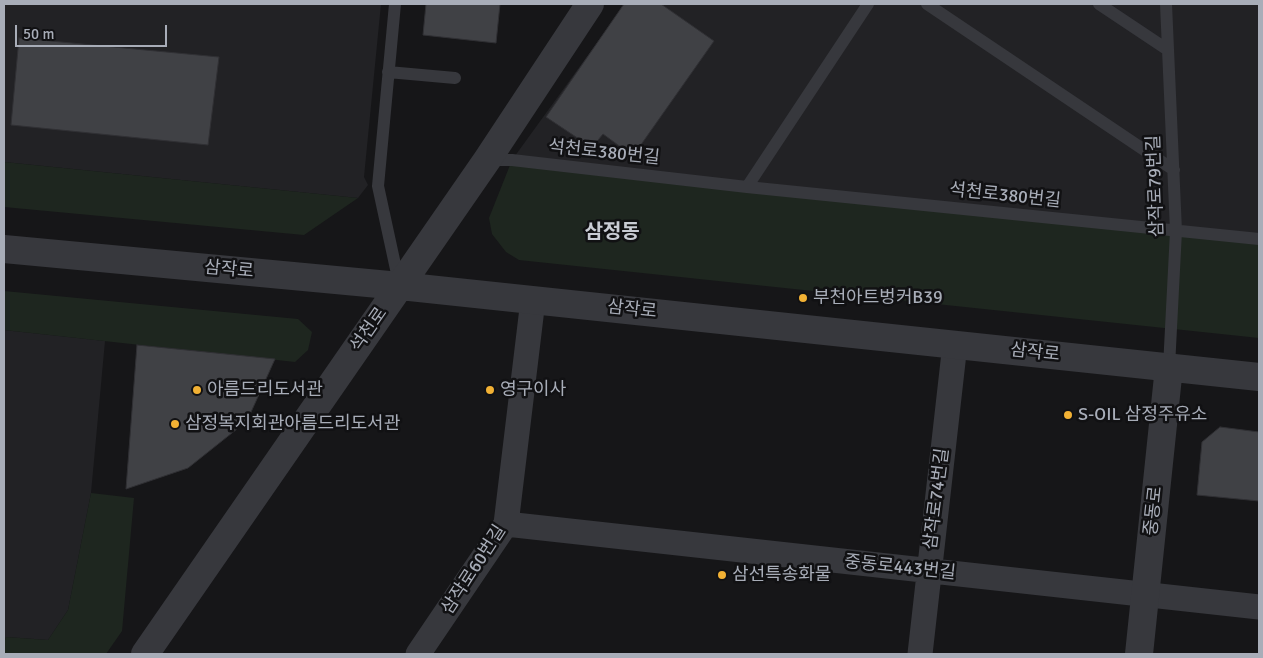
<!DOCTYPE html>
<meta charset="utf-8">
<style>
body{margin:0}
#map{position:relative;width:1263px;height:658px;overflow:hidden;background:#161618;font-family:Signika,sans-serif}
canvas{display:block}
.frame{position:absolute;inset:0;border:5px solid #a8adb8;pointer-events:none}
.scale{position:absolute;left:15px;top:25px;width:152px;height:22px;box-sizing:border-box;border:2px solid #a8adb8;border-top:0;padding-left:6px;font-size:15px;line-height:18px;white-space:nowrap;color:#a8adb8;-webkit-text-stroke:4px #111113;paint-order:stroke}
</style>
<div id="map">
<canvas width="1263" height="658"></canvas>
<div class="frame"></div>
<div class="scale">50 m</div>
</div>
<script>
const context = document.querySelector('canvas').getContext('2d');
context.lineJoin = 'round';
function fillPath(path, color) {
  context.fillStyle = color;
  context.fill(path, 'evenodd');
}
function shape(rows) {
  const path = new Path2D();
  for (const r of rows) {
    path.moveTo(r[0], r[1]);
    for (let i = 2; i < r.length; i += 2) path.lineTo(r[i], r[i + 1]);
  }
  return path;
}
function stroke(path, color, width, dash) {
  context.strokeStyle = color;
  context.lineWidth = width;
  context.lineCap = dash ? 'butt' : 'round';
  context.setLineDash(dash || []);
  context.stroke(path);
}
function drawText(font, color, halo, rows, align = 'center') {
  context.font = font + ' Signika,"Noto Sans KR",sans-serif';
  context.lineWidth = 5;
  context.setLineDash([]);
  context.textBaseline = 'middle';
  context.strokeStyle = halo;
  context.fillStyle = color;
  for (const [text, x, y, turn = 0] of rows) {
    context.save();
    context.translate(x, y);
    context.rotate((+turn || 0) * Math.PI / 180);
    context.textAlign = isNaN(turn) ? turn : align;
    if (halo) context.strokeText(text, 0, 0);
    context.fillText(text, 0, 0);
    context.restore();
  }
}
const built = shape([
 [4,4,381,4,364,177,368,185,358,198,4,162],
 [625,4,1259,4,1259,238,512,160],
 [4,330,105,341,91,493,68,610,48,640,6,637,4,643]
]);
const green = shape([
 [512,160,1259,239,1259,338,519,260,506,252,492,234,489,218],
 [4,162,358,198,304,235,4,207],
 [4,291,298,319,312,332,308,350,295,362,4,330],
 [91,493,134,498,122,631,106,654,4,654,4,643,6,637,48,640,68,610]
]);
const building = shape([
 [426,4,500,4,496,43,423,35,426,4],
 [624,4,661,4,714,41,633,156,603,134,594,145,588,140,585,143,546,117,624,4],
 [19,38,219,57,208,145,11,125,19,38],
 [137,345,275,359,247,421,188,468,126,489,137,345],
 [1220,427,1259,432,1259,501,1197,495,1202,442,1220,427]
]);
const service = shape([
 [395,4,378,186,399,283],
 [927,4,1174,170],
 [1099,4,1168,50],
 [1166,4,1176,231,1169,367],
 [388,72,455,78],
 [487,160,512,160,747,187,1259,239],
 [747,187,868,4]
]);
const minor = shape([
 [506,524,1259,607],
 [418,654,506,524,533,300],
 [920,654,955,344]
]);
const tertiary = shape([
 [4,249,400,286,1259,377],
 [145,654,487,160,590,4],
 [1139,654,1169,367]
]);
const markers = [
 [803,298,5,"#f2b134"],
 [197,390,5,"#f2b134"],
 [490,390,5,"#f2b134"],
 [1068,415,5,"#f2b134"],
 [175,424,5,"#f2b134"],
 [722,575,5,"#f2b134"]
];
const streetNames = [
 ["석천로380번길",604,153,6],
 ["삼작로79번길",1156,186,-92],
 ["석천로380번길",1005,196,6],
 ["삼작로",229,270,5],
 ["삼작로",632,310,6],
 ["석천로",369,330,-55],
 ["삼작로",1035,353,6],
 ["삼작로74번길",937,499,-83],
 ["중동로",1154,511,-84],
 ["중동로443번길",900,568,6],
 ["삼작로60번길",474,570,-57]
];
const poiNames = [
 ["부천아트벙커B39",813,298],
 ["아름드리도서관",207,390],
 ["영구이사",500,390],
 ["S-OIL 삼정주유소",1078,415],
 ["삼정복지회관아름드리도서관",185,424],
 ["삼선특송화물",732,575]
];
const quarterNames = [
 ["삼정동",612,233]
];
fillPath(built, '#222225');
fillPath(green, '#1e261f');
fillPath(building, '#404145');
stroke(building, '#303034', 1);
stroke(service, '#37383d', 12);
stroke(minor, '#37383d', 25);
stroke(tertiary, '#37383d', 28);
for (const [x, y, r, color] of markers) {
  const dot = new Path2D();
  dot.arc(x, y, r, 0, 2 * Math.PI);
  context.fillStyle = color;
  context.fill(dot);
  stroke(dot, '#111113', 2);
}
drawText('18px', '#a8adb8', '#111113', streetNames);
drawText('18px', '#a8adb8', '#111113', poiNames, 'left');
drawText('bold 20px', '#c9ccd4', '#111113', quarterNames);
</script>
